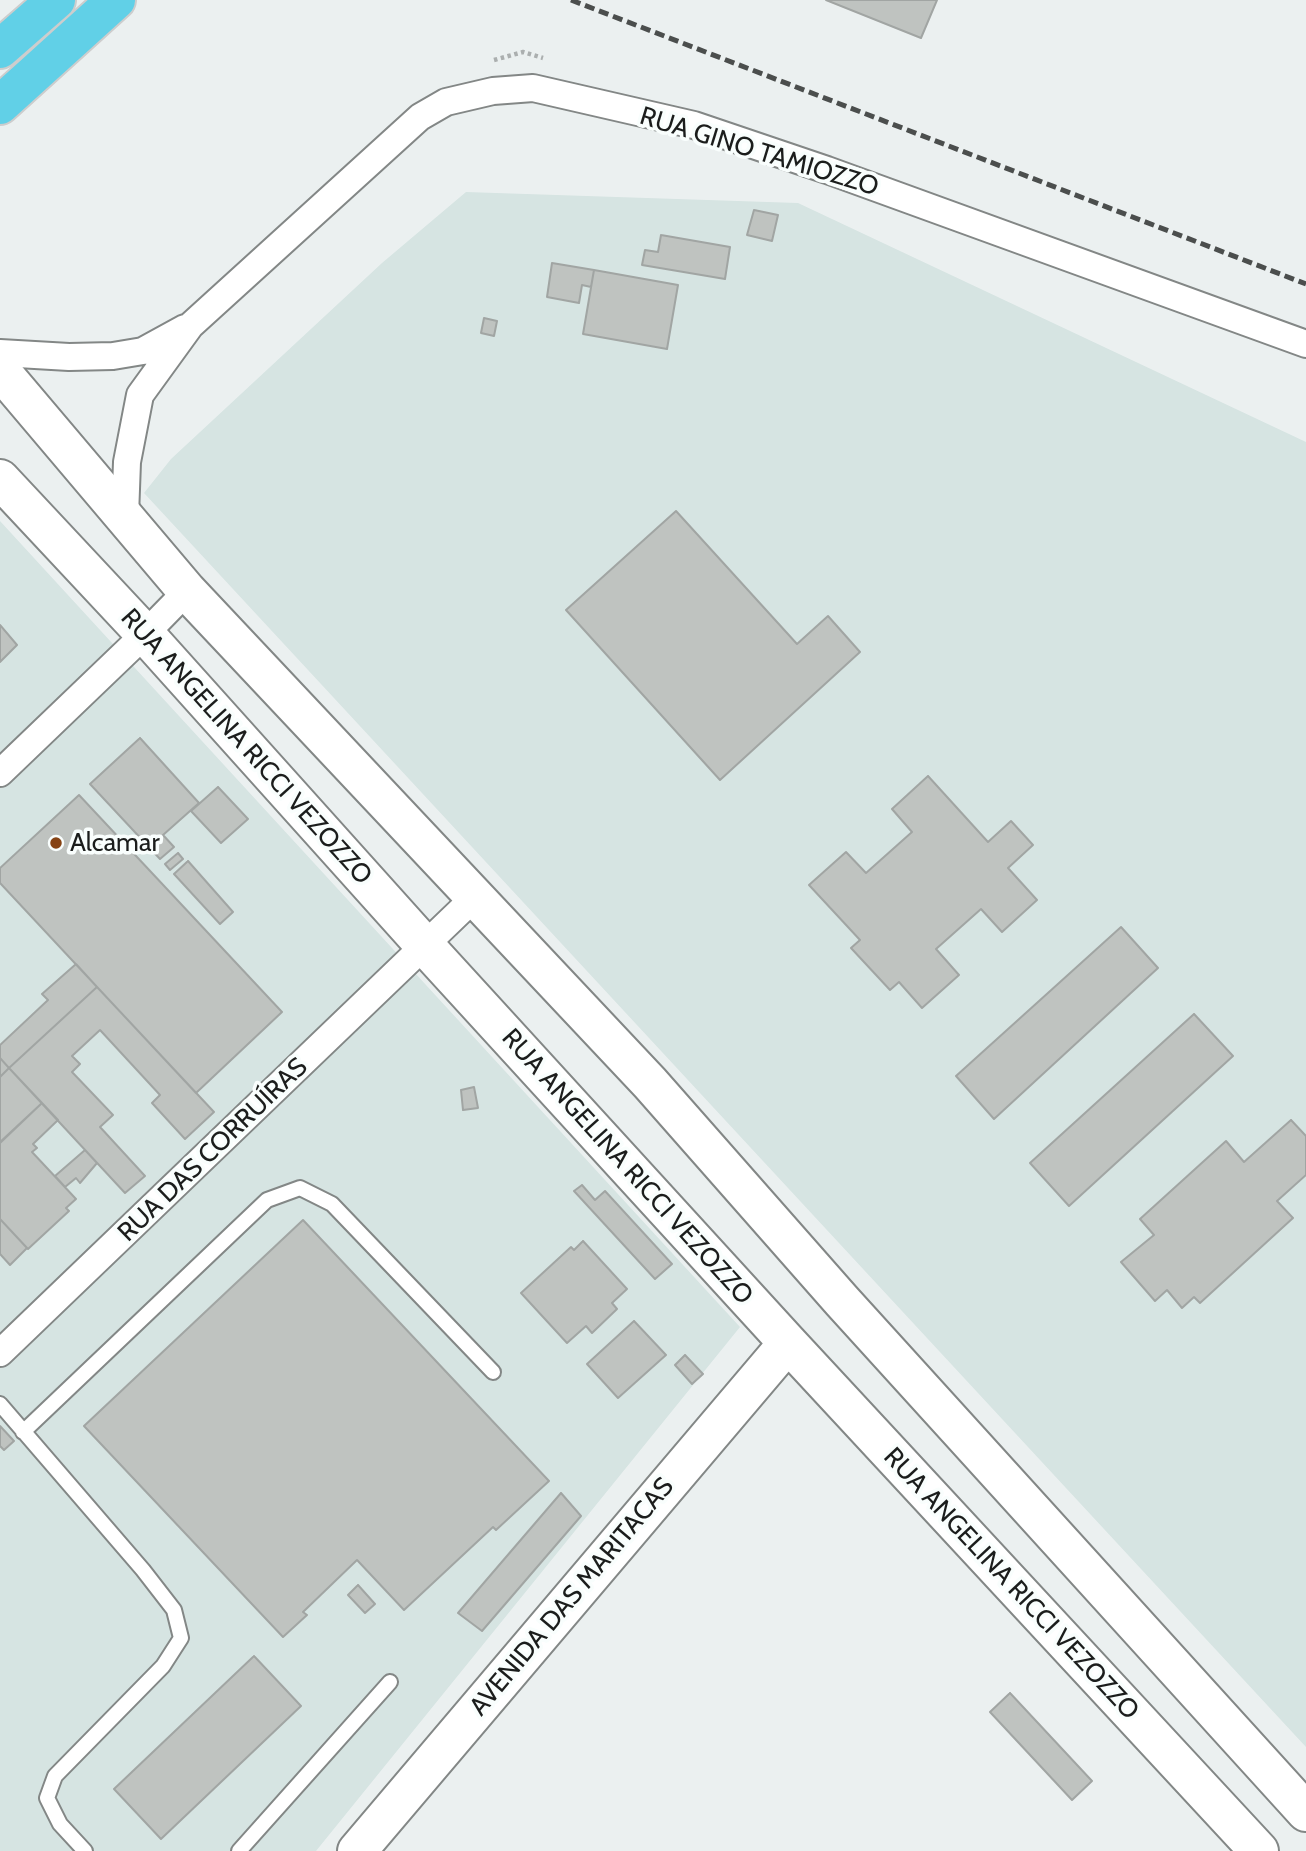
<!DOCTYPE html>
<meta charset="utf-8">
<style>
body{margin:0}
canvas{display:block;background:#ebf0f0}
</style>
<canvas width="1306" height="1851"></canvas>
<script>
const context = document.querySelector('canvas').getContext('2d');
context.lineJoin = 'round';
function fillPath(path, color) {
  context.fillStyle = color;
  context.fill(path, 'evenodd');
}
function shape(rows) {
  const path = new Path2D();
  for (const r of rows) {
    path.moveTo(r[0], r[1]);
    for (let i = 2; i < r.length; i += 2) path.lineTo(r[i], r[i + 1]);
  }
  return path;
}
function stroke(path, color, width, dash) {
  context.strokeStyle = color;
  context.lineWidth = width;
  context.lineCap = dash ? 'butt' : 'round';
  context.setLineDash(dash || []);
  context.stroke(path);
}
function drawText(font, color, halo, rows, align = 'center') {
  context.font = font + ' Cabin,sans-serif';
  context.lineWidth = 7;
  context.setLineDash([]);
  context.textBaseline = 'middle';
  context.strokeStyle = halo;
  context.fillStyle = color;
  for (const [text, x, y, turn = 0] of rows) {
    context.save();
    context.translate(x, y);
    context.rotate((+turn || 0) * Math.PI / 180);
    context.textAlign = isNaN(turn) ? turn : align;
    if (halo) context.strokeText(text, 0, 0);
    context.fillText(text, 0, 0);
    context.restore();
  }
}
const built = shape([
 [466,192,798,203,1306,442,1306,1747,144,493,171,459,382,263],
 [0,521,740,1327,316,1851,0,1851]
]);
const building = shape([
 [826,0,937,0,921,38,826,0],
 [754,210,778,215,772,241,747,235,754,210],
 [661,235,730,247,725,279,642,265,645,250,658,252,661,235],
 [552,263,594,270,591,287,582,285,579,303,547,297,552,263],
 [594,270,678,285,667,349,583,334,594,270],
 [484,318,497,321,494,336,481,333,484,318],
 [676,511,797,644,828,616,860,652,720,780,566,610,676,511],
 [0,625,17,645,0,662,0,625],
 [140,738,199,803,163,835,174,847,160,859,90,784,140,738],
 [928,776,988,842,1011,821,1033,845,1008,868,1037,900,1002,932,981,909,936,949,959,975,922,1008,899,982,890,990,851,948,860,940,809,885,846,852,866,873,912,832,892,809,928,776],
 [218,787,248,819,221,843,191,811,218,787],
 [79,795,282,1012,196,1093,0,883,0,868,79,795],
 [178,853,183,859,170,870,165,864,178,853],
 [188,861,233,912,220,924,174,874,188,861],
 [1121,927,1158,968,994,1119,956,1076,1121,927],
 [76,964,97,987,9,1068,0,1058,0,1045,48,1000,42,994,76,964],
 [97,987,214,1112,185,1139,152,1103,160,1095,100,1030,72,1056,80,1064,72,1072,113,1115,100,1127,145,1176,125,1193,9,1068,97,987],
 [1194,1014,1233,1056,1069,1206,1030,1163,1194,1014],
 [0,1058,9,1068,0,1077,0,1058],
 [9,1068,42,1103,0,1143,0,1077,9,1068],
 [474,1087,478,1108,463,1110,461,1090,474,1087],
 [42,1103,58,1120,33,1144,37,1148,32,1152,76,1199,66,1208,69,1211,28,1249,0,1219,0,1142,42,1103],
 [1291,1120,1306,1136,1306,1175,1277,1201,1293,1218,1200,1303,1194,1297,1182,1308,1167,1290,1155,1301,1121,1262,1154,1235,1140,1219,1226,1141,1244,1162,1291,1120],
 [85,1150,97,1163,80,1183,76,1178,65,1187,55,1176,85,1150],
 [582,1185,595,1200,605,1191,672,1264,655,1279,574,1191,582,1185],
 [0,1219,27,1248,10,1265,0,1254,0,1219],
 [303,1220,549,1481,496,1530,493,1527,404,1610,357,1560,303,1612,307,1615,283,1637,84,1426,303,1220],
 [583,1241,627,1289,612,1303,617,1309,592,1333,586,1326,567,1343,521,1293,571,1247,574,1250,583,1241],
 [634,1321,666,1355,618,1398,587,1364,634,1321],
 [685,1355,703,1374,692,1384,675,1365,685,1355],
 [0,1426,14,1441,4,1450,0,1446,0,1426],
 [561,1493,581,1516,482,1631,458,1613,561,1493],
 [358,1585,375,1604,365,1613,348,1595,358,1585],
 [254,1656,301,1706,161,1839,114,1789,254,1656],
 [1010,1693,1092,1781,1072,1800,990,1712,1010,1693]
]);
const path = shape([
 [494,60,523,52,543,58]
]);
const lane = shape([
 [0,1404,143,1570,174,1610,181,1638,163,1666,55,1776,47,1798,60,1824,85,1851],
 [23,1432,267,1200,300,1188,332,1204,493,1372],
 [239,1851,390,1682]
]);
const street = shape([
 [0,353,69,357,113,356,143,351,185,328],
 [125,516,127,462,140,395,190,326,420,117,446,102,493,91,533,88,694,125,827,170,1306,344],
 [0,773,145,634,187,591],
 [0,1353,475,897]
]);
const secondary = shape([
 [0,370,187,591,650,1083,842,1301,1306,1812],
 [0,479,145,634,426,947,788,1343,1259,1851],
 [357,1851,788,1343]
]);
const highway = shape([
 [0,49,56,0],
 [0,105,116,0]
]);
const rail = shape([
 [571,0,1306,284]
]);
const markers = [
 [56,843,7,"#864314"]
];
const streetNames = [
 ["RUA GINO TAMIOZZO",759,152,17],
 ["RUA ANGELINA RICCI VEZOZZO",246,747,48],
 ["RUA DAS CORRUÍRAS",213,1150,-44],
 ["RUA ANGELINA RICCI VEZOZZO",627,1167,48],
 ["RUA ANGELINA RICCI VEZOZZO",1011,1584,47],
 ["AVENIDA DAS MARITACAS",572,1597,-50]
];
const poiNames = [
 ["Alcamar",70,843]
];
fillPath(built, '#d6e4e2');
fillPath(building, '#bfc3c0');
stroke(building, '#a1a5a3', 2);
stroke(lane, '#838786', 18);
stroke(street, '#838786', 30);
stroke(secondary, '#838786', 42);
stroke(highway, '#cdcdcd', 42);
stroke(path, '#abafaf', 4.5, [3.5, 3.5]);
stroke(lane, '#fff', 14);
stroke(street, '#fff', 26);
stroke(secondary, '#fff', 38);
stroke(highway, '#61d0e7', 38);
stroke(rail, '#4b4e4d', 5, [10, 5]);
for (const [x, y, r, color] of markers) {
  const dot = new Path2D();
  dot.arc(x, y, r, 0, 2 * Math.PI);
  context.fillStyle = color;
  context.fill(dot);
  stroke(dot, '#f9fefd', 2.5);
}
drawText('26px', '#1b1d1c', '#f9fefd', streetNames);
drawText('26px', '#1b1d1c', '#f9fefd', poiNames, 'left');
</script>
